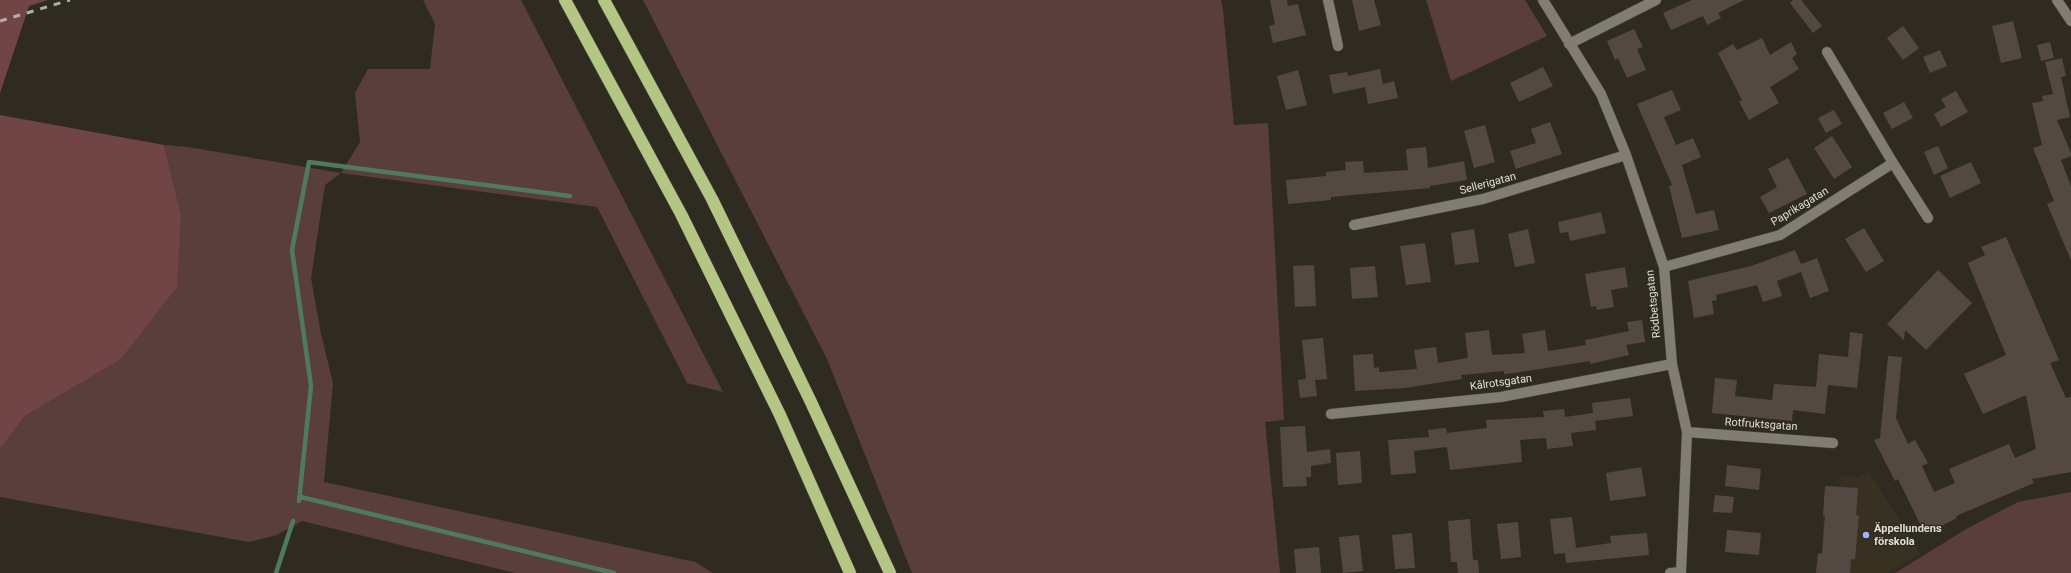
<!DOCTYPE html>
<meta charset="utf-8">
<style>
body{margin:0}
canvas{display:block;background:#2f2b21}
</style>
<canvas width="2071" height="573"></canvas>
<script>
const context = document.querySelector('canvas').getContext('2d');
context.lineJoin = 'round';
function fillPath(path, color) {
  context.fillStyle = color;
  context.fill(path, 'evenodd');
}
function shape(rows) {
  const path = new Path2D();
  for (const r of rows) {
    path.moveTo(r[0], r[1]);
    for (let i = 2; i < r.length; i += 2) path.lineTo(r[i], r[i + 1]);
  }
  return path;
}
function stroke(path, color, width, dash) {
  context.strokeStyle = color;
  context.lineWidth = width;
  context.lineCap = dash ? 'butt' : 'round';
  context.setLineDash(dash || []);
  context.stroke(path);
}
function drawText(font, color, halo, rows, align = 'center') {
  context.font = font + ' Roboto,sans-serif';
  context.lineWidth = 3;
  context.setLineDash([]);
  context.textBaseline = 'middle';
  context.strokeStyle = halo;
  context.fillStyle = color;
  for (const [text, x, y, turn = 0] of rows) {
    context.save();
    context.translate(x, y);
    context.rotate((+turn || 0) * Math.PI / 180);
    context.textAlign = isNaN(turn) ? turn : align;
    if (halo) context.strokeText(text, 0, 0);
    context.fillText(text, 0, 0);
    context.restore();
  }
}
const built = shape([
 [1869,471,1920,554,1887,573,1816,573,1818,553,1822,553,1825,486,1840,487,1841,475,1859,477]
]);
const green = shape([
 [423,0,521,0,723,392,687,383,597,207,341,173,325,185,311,278,321,334,333,383,324,482,695,562,713,573,515,573,302,521,277,535,249,542,0,497,0,449,25,416,120,360,181,214,164,145,188,147,341,173,360,142,355,93,368,69,430,69,435,24],
 [643,0,1221,0,1223,10,1234,125,1268,123,1284,420,1265,422,1280,573,912,573,827,359],
 [1426,0,1525,0,1547,36,1451,81],
 [2071,492,2071,573,1895,573,1968,528,2018,502]
]);
const forest = shape([
 [0,0,48,0,29,6,0,93],
 [0,115,164,145,181,214,177,287,120,360,25,416,0,449]
]);
const stream = shape([
 [301,497,614,573],
 [299,501,311,386,292,250,309,162,570,196],
 [276,573,293,521]
]);
const building = shape([
 [1270,0,1287,0,1288,6,1298,4,1306,35,1273,43,1269,26,1275,24],
 [1352,0,1374,0,1381,25,1359,31],
 [1692,0,1744,0,1718,13,1721,18,1707,25,1703,16,1671,30,1663,13],
 [1793,0,1801,0,1822,26,1813,33,1790,3],
 [2013,21,2022,58,2001,63,1992,26],
 [1903,26,1919,48,1903,60,1887,38],
 [1634,29,1643,47,1637,49,1646,70,1627,78,1618,58,1615,60,1607,41],
 [1762,38,1770,55,1791,42,1797,54,1792,58,1799,69,1770,87,1779,103,1749,120,1739,102,1742,100,1718,53,1733,44,1737,50],
 [2050,42,2054,58,2041,61,2037,45],
 [1940,50,1947,66,1930,73,1923,57],
 [2062,58,2066,76,2061,77,2070,117,2057,120,2071,153,2071,156,2061,160,2071,186,2071,260,2047,204,2054,201,2033,148,2042,145,2032,103,2043,101,2042,96,2053,94,2045,62],
 [1543,67,1553,86,1519,102,1510,83],
 [1380,69,1383,84,1394,81,1398,98,1368,104,1365,87,1333,94,1329,75,1347,72,1348,76],
 [1298,70,1307,105,1286,110,1277,76],
 [1672,90,1681,110,1664,117,1676,145,1693,138,1701,157,1682,165,1696,214,1714,210,1719,230,1682,238,1669,186,1672,185,1637,104],
 [1956,91,1968,112,1941,127,1934,114,1946,107,1941,99],
 [1904,102,1913,118,1892,129,1883,113],
 [1834,110,1842,124,1826,133,1818,118],
 [1550,122,1562,154,1516,169,1510,151,1536,143,1531,129],
 [1485,125,1495,162,1474,168,1464,131],
 [1832,136,1852,167,1834,179,1814,148],
 [1938,146,1948,168,1934,175,1924,152],
 [1426,147,1428,168,1464,161,1467,180,1430,186,1430,188,1331,197,1331,200,1288,204,1286,180,1326,176,1326,172,1346,170,1345,162,1363,161,1364,173,1408,170,1406,149],
 [1788,158,1807,194,1769,213,1760,197,1777,187,1768,169],
 [1971,162,1981,183,1950,198,1940,176],
 [1601,212,1606,233,1570,241,1568,232,1560,233,1558,222],
 [1864,228,1884,261,1866,272,1845,239],
 [1474,229,1479,262,1455,265,1451,233],
 [1528,229,1535,263,1515,267,1508,234],
 [2006,237,2059,360,2050,363,2066,398,2071,397,2071,472,2032,479,2034,483,1956,516,1957,518,1925,534,1898,479,1895,481,1874,440,1880,438,1888,356,1902,357,1896,418,1908,444,1915,440,1928,463,1922,466,1934,492,1955,483,1949,469,1975,458,2009,444,2015,458,2036,449,2026,395,1983,414,1964,374,2006,355,1968,263,1985,255,1981,247],
 [1425,243,1431,282,1406,285,1400,246],
 [1795,250,1801,264,1817,258,1829,291,1810,298,1801,272,1777,281,1782,296,1763,302,1757,285,1716,295,1717,300,1712,301,1714,314,1694,318,1688,281,1751,266],
 [1314,265,1316,306,1295,307,1293,266],
 [1375,266,1378,297,1352,299,1350,268],
 [1625,267,1628,287,1611,290,1614,307,1597,310,1596,306,1591,307,1585,274],
 [1938,270,1972,303,1926,350,1905,330,1904,340,1887,324],
 [1642,320,1645,342,1626,345,1629,355,1590,364,1590,361,1514,373,1504,374,1504,371,1461,375,1462,379,1405,388,1355,391,1353,355,1373,354,1374,368,1379,367,1379,372,1417,369,1414,350,1436,347,1438,363,1468,358,1465,333,1489,330,1492,355,1525,353,1522,334,1545,330,1548,351,1586,345,1585,340,1629,331,1627,322],
 [1850,332,1863,334,1857,388,1828,385,1825,414,1793,410,1792,421,1712,413,1715,378,1737,380,1735,396,1772,400,1774,384,1816,387,1819,354,1848,357],
 [1323,338,1327,379,1315,380,1317,396,1300,398,1298,380,1306,379,1302,340],
 [1630,398,1633,416,1595,421,1596,430,1571,433,1573,446,1547,449,1546,438,1520,440,1522,462,1450,470,1447,447,1414,451,1416,473,1391,475,1388,440,1429,437,1428,430,1446,428,1447,433,1487,428,1486,420,1544,417,1543,411,1564,409,1565,417,1593,413,1592,403],
 [1305,426,1307,452,1330,449,1331,463,1311,466,1311,477,1306,477,1307,486,1283,487,1280,427],
 [1360,451,1362,483,1338,485,1336,453],
 [1727,465,1761,469,1759,490,1725,486],
 [1641,467,1646,496,1610,501,1606,473],
 [1825,486,1858,488,1856,515,1859,516,1855,559,1851,559,1850,573,1816,573,1818,553,1822,554,1825,516,1823,515],
 [1715,495,1734,497,1732,513,1713,512],
 [1572,517,1576,548,1611,543,1610,536,1647,533,1649,555,1566,563,1565,553,1554,554,1550,519],
 [1470,519,1473,560,1478,560,1479,573,1458,573,1457,562,1451,562,1448,521],
 [1518,522,1521,557,1501,559,1497,524],
 [1727,530,1761,533,1759,555,1725,552],
 [1412,533,1415,568,1395,569,1392,535],
 [1359,535,1363,571,1343,573,1339,537],
 [1319,547,1321,573,1296,573,1294,549]
]);
const minor = shape([
 [1328,0,1338,46],
 [1543,0,1601,94,1626,155,1664,267,1672,364,1687,432,1681,572,1670,573],
 [2057,0,2071,21],
 [1569,44,1656,0],
 [1893,163,1928,218],
 [1354,225,1483,199,1626,155],
 [1664,267,1780,235,1893,163,1827,52],
 [1331,414,1501,397,1672,364],
 [1687,432,1833,443]
]);
const motorway = shape([
 [565,0,681,214,780,415,850,573],
 [604,0,712,199,810,400,890,573]
]);
const rail = shape([
 [0,21,70,0]
]);
const markers = [
 [1866,535,4,"#a4b2fc"]
];
const streetNames = [
 ["Sellerigatan",1488,184,-15],
 ["Paprikagatan",1800,207,-31],
 ["Rödbetsgatan",1654,304,-96],
 ["Kålrotsgatan",1501,383,-8],
 ["Rotfruktsgatan",1761,425,4]
];
const poiNames = [
 ["Äppellundens",1874,529],
 ["förskola",1874,542]
];
fillPath(built, '#383121');
fillPath(green, '#5a3d3d');
fillPath(forest, '#714445');
stroke(stream, '#507a5f', 4.5);
fillPath(building, '#544942');
stroke(minor, '#4c483f', 11);
stroke(motorway, '#4c483f', 13);
stroke(minor, '#827d71', 10);
stroke(motorway, '#b3c683', 12);
stroke(rail, '#b2afa7', 3, [7, 7]);
for (const [x, y, r, color] of markers) {
  const dot = new Path2D();
  dot.arc(x, y, r, 0, 2 * Math.PI);
  context.fillStyle = color;
  context.fill(dot);
  stroke(dot, '#2f2b21', 1.5);
}
drawText('11px', '#e0ddd6', '#2f2b21', streetNames);
drawText('bold 11px', '#e0ddd6', '#2f2b21', poiNames, 'left');
</script>
